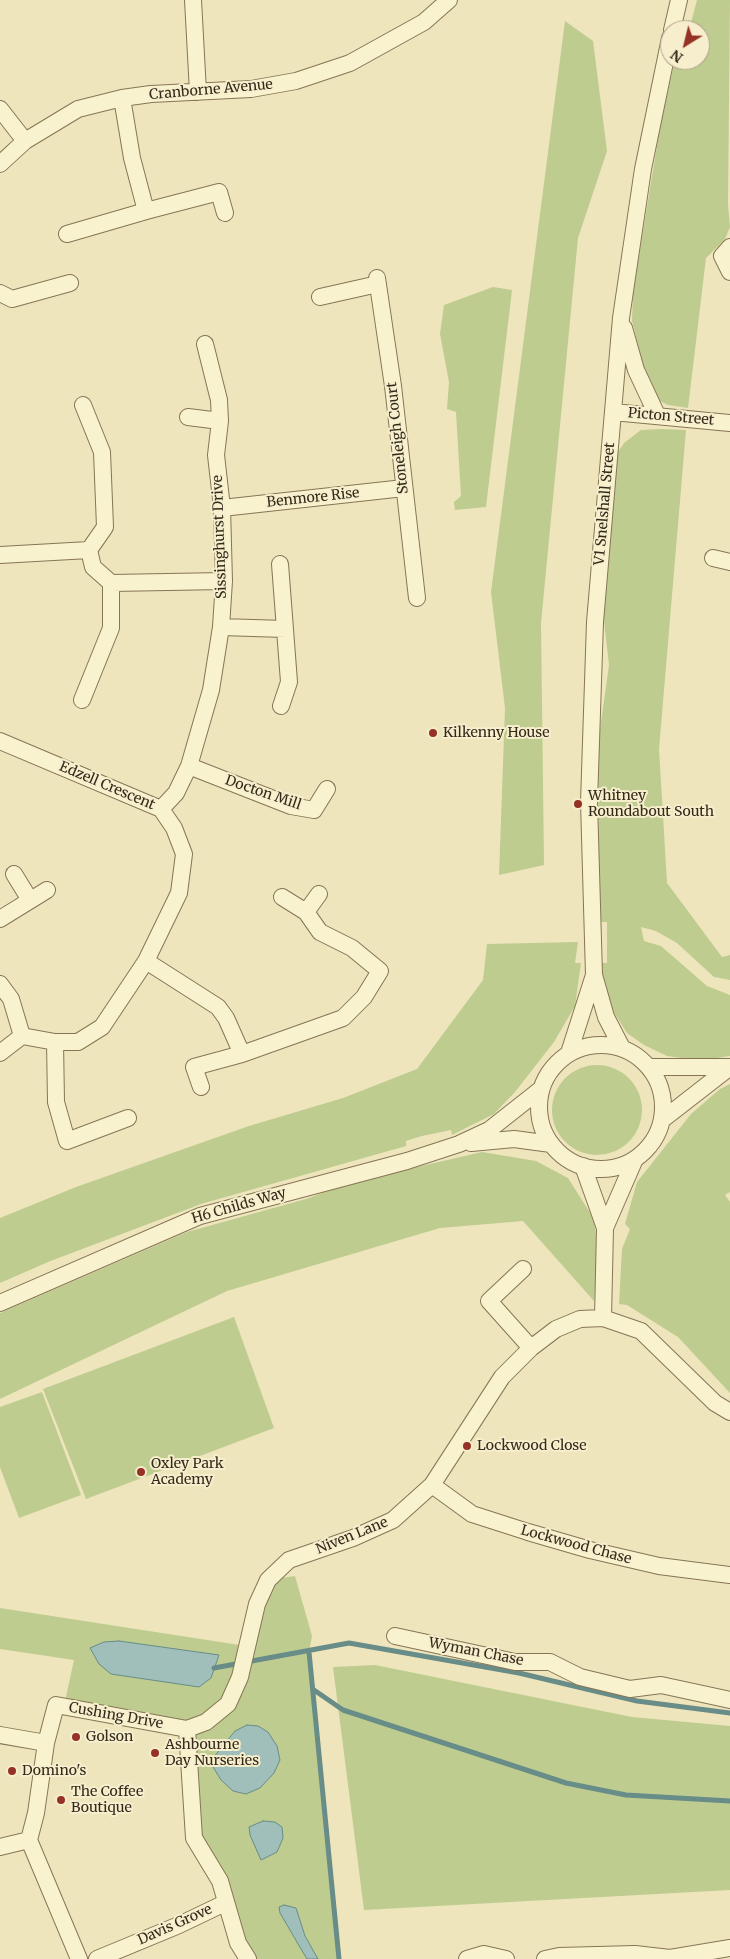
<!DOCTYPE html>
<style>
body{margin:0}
#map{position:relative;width:730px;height:1959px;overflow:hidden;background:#eee5bc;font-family:Merriweather,serif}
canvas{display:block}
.north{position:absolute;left:660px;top:20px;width:50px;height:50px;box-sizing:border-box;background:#f6eecc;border:1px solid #a8a085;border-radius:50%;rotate:216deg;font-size:14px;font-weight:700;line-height:20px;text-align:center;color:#342a1b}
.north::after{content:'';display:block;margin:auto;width:18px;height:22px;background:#963125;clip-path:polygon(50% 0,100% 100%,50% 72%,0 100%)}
</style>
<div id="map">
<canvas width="730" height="1959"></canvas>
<div class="north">N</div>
</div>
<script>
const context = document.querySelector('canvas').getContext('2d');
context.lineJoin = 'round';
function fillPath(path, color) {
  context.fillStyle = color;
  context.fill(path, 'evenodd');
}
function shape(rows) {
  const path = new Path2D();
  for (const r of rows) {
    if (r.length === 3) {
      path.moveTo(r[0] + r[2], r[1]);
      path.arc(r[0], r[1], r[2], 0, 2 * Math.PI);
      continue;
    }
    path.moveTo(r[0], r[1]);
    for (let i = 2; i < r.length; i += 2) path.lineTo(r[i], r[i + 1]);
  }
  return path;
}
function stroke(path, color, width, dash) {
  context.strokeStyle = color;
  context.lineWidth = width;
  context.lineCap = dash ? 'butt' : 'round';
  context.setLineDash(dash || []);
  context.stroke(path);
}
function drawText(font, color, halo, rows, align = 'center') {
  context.font = font + ' Merriweather,serif';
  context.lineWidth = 4;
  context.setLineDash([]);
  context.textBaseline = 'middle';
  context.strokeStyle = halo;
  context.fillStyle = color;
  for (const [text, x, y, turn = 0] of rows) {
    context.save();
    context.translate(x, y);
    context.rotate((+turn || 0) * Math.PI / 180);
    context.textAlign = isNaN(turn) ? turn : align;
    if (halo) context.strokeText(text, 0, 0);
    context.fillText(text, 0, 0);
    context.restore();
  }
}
const green = shape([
 [697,0,730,0,728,204,730,227,725,239,706,258,688,408,668,405,660,401,649,387,632,321,633,291,660,128,675,60,700,60,700,30,689,30],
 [565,21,593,41,607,151,578,238,541,623,544,865,499,875,505,708,491,592],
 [493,287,512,290,486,507,455,510,454,502,461,496,456,412,447,409,449,382,440,334,444,305],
 [661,429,686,430,659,749,667,883,722,957,730,955,730,980,714,977,677,943,656,931,641,927,644,941,661,946,707,986,730,995,730,1056,717,1058,689,1059,667,1056,644,1045,627,1033,606,1000,601,963,607,963,607,922,599,922,598,744,609,665,603,612,614,458,624,443,641,430],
 [578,942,575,963,581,963,575,1006,554,1042,515,1092,494,1114,452,1135,451,1130,422,1136,406,1141,406,1146,201,1204,48,1262,0,1283,0,1218,76,1187,249,1126,343,1098,417,1069,483,980,487,944],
 [597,1110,45],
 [730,1084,730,1192,725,1195,730,1202,730,1393,678,1337,627,1305,619,1304,622,1249,630,1229,625,1224,637,1182,691,1114,720,1089],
 [482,1152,536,1161,568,1178,594,1219,598,1251,594,1301,523,1221,440,1228,227,1291,0,1399,0,1313,187,1232,306,1199,352,1182],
 [234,1317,274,1428,86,1499,43,1389],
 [42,1392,81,1495,19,1518,0,1467,0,1407],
 [295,1576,312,1636,309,1652,339,1959,248,1959,194,1838,186,1729,64,1706,74,1660,0,1649,0,1608,246,1646,268,1580],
 [375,1665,632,1717,730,1726,730,1890,364,1910,333,1667]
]);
const water = shape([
 [119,1641,219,1655,211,1678,199,1687,111,1674,99,1664,90,1648,104,1642,119,1641],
 [247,1725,258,1726,268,1732,277,1746,280,1760,274,1773,260,1788,246,1794,233,1791,221,1780,213,1767,213,1758,235,1731,247,1725],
 [263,1821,275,1822,282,1827,283,1838,277,1852,261,1860,250,1835,249,1827,263,1821],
 [284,1905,296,1908,305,1936,318,1959,307,1959,301,1949,280,1913,279,1907,284,1905]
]);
const stream = shape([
 [309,1652,339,1959],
 [214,1668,349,1643,519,1673,637,1701,730,1713],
 [314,1690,343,1710,566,1783,626,1795,730,1801]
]);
const minor = shape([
 [193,0,198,92],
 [672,30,679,0],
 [122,98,132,158,146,211,219,192,225,213],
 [0,109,25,141],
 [0,164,25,141,78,109,122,98,151,94,251,89,296,81,350,63,424,22,449,0],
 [67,234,146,211],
 [730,247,722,256,730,272],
 [377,278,393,386,417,598],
 [0,293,12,299,70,283],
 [320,297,378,284],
 [624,328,636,370,657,415],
 [83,405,102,452,105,527,89,550],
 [613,412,730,423],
 [188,417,220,421],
 [222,508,404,488],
 [0,555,89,550,93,567,111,583,224,581],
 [713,558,730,562],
 [280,564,289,682,281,706],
 [221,627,285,629],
 [82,700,111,628,111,583],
 [0,741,161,809,174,828,184,854,179,893,146,961,102,1027,78,1042,55,1042,22,1036,0,1053],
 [189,766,291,806,314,810,327,789],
 [161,809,176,793,189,766,211,690,221,627,224,581,222,508,216,455,220,421,219,400,205,344],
 [14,874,30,900],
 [306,912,319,894],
 [0,919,47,890],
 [146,961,218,1007,226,1018,242,1054,343,1018,364,997,380,971,352,948,320,932,306,912,282,897],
 [0,984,11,999,22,1036],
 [55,1042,56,1102,67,1141,128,1118],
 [601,1107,62],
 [622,1048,606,1017,594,975,589,802,595,622,621,318,643,169,670,38],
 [569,1053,594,975],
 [649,1067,730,1067],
 [201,1087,194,1067,242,1054],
 [662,1120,730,1067],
 [471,1143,514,1139,551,1144],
 [583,1166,605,1228,603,1318],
 [605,1228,635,1159],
 [523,1269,489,1301,531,1348],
 [0,1303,200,1216,407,1161,459,1144,489,1130,541,1089],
 [432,1485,472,1514,528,1532,590,1550,659,1566,730,1575],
 [395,1636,515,1662,550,1662,580,1677,630,1689,661,1685,730,1700],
 [187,1729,194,1838,220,1881,238,1943,248,1959],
 [0,1735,46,1743],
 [29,1840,36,1813,46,1743,56,1705,187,1729,206,1722,228,1704,240,1677,257,1604,268,1580,289,1560,353,1538,393,1520,432,1485,502,1377,531,1348,556,1329,580,1319,603,1318,641,1331,715,1403,730,1412],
 [29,1840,79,1959],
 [0,1847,29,1840],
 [97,1959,179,1925,225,1903],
 [467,1959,484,1954,506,1959],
 [545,1959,559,1956,635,1954,670,1958,730,1948]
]);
const markers = [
 [433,733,5,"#963125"],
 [578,804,5,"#963125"],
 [467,1446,5,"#963125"],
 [141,1472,5,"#963125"],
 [76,1737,5,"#963125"],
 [155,1753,5,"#963125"],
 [12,1771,5,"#963125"],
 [61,1800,5,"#963125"]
];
const streetNames = [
 ["Cranborne Avenue",211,90,-5],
 ["Picton Street",671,417,5],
 ["Stoneleigh Court",398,438,-96],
 ["Benmore Rise",313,498,-6],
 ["V1 Snelshall Street",605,504,-85],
 ["Sissinghurst Drive",220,537,-92],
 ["Edzell Crescent",107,786,23],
 ["Docton Mill",263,793,19],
 ["H6 Childs Way",239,1206,-16],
 ["Niven Lane",352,1536,-22],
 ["Lockwood Chase",576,1545,15],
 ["Wyman Chase",476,1652,11],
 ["Cushing Drive",116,1716,10],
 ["Davis Grove",175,1925,-24]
];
const poiNames = [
 ["Kilkenny House",443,733],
 ["Whitney",588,796],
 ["Roundabout South",588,812],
 ["Lockwood Close",477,1446],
 ["Oxley Park",151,1464],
 ["Academy",151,1480],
 ["Golson",86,1737],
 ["Ashbourne",165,1745],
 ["Day Nurseries",165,1761],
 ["Domino's",22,1771],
 ["The Coffee",71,1792],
 ["Boutique",71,1808]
];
fillPath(green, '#becc90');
fillPath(water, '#a0bfba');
stroke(water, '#688c88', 1);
stroke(stream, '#688c88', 5);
stroke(minor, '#867555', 18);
stroke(minor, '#f9f2cf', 16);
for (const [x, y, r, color] of markers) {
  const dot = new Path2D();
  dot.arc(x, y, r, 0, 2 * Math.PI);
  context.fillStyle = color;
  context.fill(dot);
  stroke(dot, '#f6eecc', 2);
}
drawText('14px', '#342a1b', '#f6eecc', streetNames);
drawText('14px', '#342a1b', '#f6eecc', poiNames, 'left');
</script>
